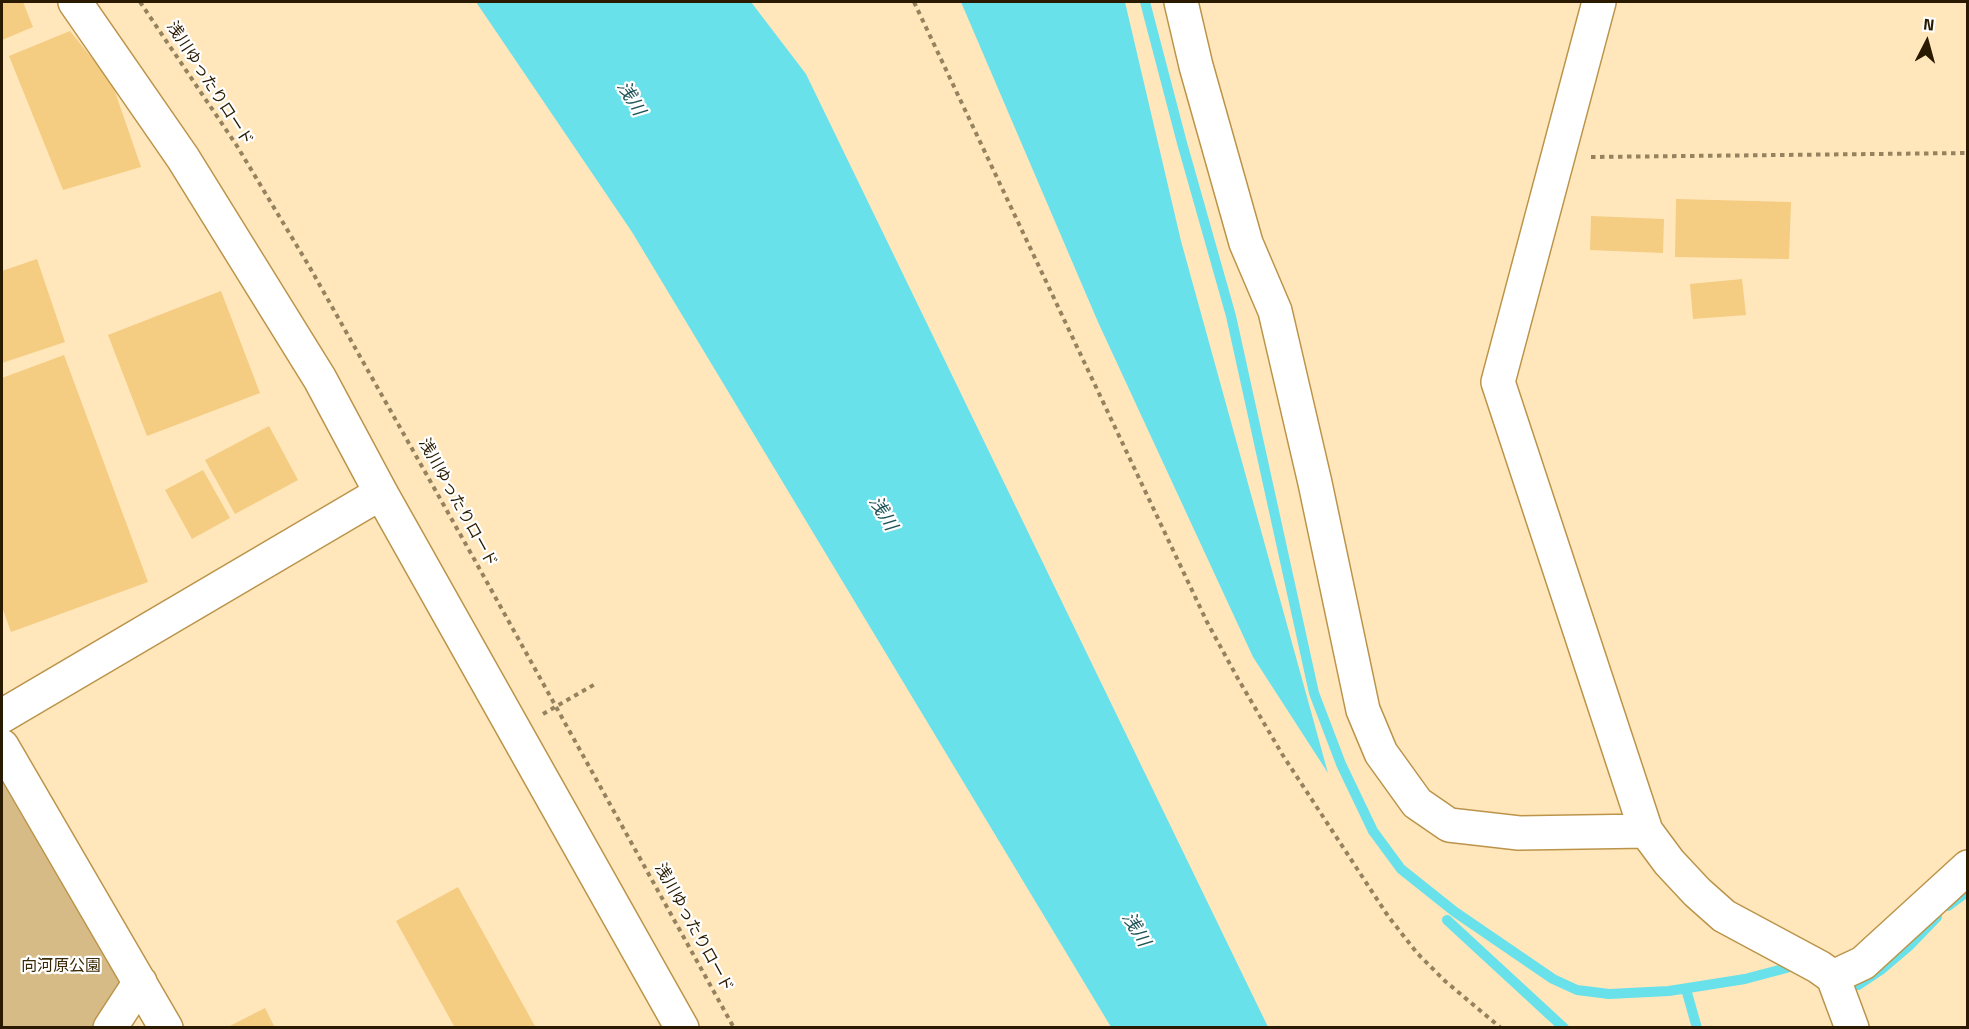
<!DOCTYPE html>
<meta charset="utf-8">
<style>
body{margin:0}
#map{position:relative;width:1969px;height:1029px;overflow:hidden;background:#ffe7bb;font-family:"Titillium Web",sans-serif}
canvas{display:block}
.frame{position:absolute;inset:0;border:3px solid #2a1b00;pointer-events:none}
.north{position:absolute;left:1897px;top:12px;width:60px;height:60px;-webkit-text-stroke:4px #fff;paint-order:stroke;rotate:6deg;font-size:16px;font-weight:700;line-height:24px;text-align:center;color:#2a1b00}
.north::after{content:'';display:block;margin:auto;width:21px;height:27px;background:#2a1b00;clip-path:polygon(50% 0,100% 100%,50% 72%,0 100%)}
</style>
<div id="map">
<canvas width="1969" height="1029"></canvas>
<div class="frame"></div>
<div class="north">N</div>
</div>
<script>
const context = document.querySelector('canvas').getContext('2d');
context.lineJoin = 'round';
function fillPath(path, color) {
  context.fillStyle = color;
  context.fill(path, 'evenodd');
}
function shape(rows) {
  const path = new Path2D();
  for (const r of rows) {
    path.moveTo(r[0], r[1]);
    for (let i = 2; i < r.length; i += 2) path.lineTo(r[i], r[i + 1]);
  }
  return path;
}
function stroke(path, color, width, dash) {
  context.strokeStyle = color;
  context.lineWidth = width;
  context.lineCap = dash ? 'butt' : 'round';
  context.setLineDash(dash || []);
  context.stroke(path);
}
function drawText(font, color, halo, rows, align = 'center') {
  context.font = font + ' "Titillium Web","Noto Sans JP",sans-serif';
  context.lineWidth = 4.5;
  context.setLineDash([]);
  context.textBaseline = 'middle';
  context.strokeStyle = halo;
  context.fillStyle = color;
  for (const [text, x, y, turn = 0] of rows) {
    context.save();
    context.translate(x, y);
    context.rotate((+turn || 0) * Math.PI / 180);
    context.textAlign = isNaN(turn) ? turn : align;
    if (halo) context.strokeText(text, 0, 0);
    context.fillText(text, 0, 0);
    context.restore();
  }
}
const green = shape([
 [2,746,140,982,110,1027,2,1027]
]);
const water = shape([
 [476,2,751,2,806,74,1268,1027,1111,1027,632,232],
 [961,2,1125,2,1181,241,1328,773,1253,657,1098,322]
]);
const stream = shape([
 [1145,2,1182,143,1231,316,1314,693,1341,764,1373,831,1401,869,1455,912,1553,979,1577,990,1609,994,1669,991,1745,979,1794,966],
 [1948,906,1968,891],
 [1447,920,1564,1028],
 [1858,985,1882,969,1909,946,1937,917],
 [1686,989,1697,1028]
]);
const building = shape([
 [2,2,23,2,33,27,2,40],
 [70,31,112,83,141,167,63,190,9,56],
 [1676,199,1791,202,1789,259,1675,257],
 [1591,216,1664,219,1663,253,1590,250],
 [37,259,65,342,2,363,2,271],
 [1742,279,1746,315,1693,319,1690,284],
 [221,291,260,393,147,436,108,335],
 [64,355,148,582,11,632,2,607,2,378],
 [269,426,298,480,235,514,205,460],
 [203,470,230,518,192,539,165,490],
 [458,887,536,1028,455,1028,396,921],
 [265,1008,275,1028,226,1028]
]);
const path = shape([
 [140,2,237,146,309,266,473,557,734,1028],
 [914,2,1207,622,1237,677,1282,754,1388,916,1417,953,1445,981,1501,1028],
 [1591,157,1968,153],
 [543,714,597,683]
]);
const street = shape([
 [75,2,183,158,320,379,381,493,682,1028],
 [1181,2,1196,66,1246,243,1275,311,1315,483,1363,710,1381,753,1417,803,1449,825,1519,833,1646,831],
 [1599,2,1498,382,1646,831,1669,862,1697,892,1724,916,1819,967,1833,977,1852,1028],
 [2,716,381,493],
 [2,746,166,1028],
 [1833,977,1863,963,1968,867],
 [110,1028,140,982]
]);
const streetNames = [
 ["浅川ゆったりロード",209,84,57],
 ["浅川ゆったりロード",457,503,61],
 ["浅川ゆったりロード",693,928,61]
];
const parkNames = [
 ["向河原公園",61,967]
];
const waterNames = [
 ["浅川",630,99,59],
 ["浅川",882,514,59],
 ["浅川",1135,930,59]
];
fillPath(green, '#d7bb87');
fillPath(water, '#68e1eb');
stroke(stream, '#68e1eb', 10);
fillPath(building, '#f4cc82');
stroke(street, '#bb944a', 36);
stroke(path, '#95825e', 4, [4.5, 4.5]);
stroke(street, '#fff', 33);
drawText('16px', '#2a1b00', '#fff', streetNames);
drawText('16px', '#3a2905', '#fff', parkNames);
drawText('italic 18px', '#1f5458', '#fff', waterNames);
</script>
